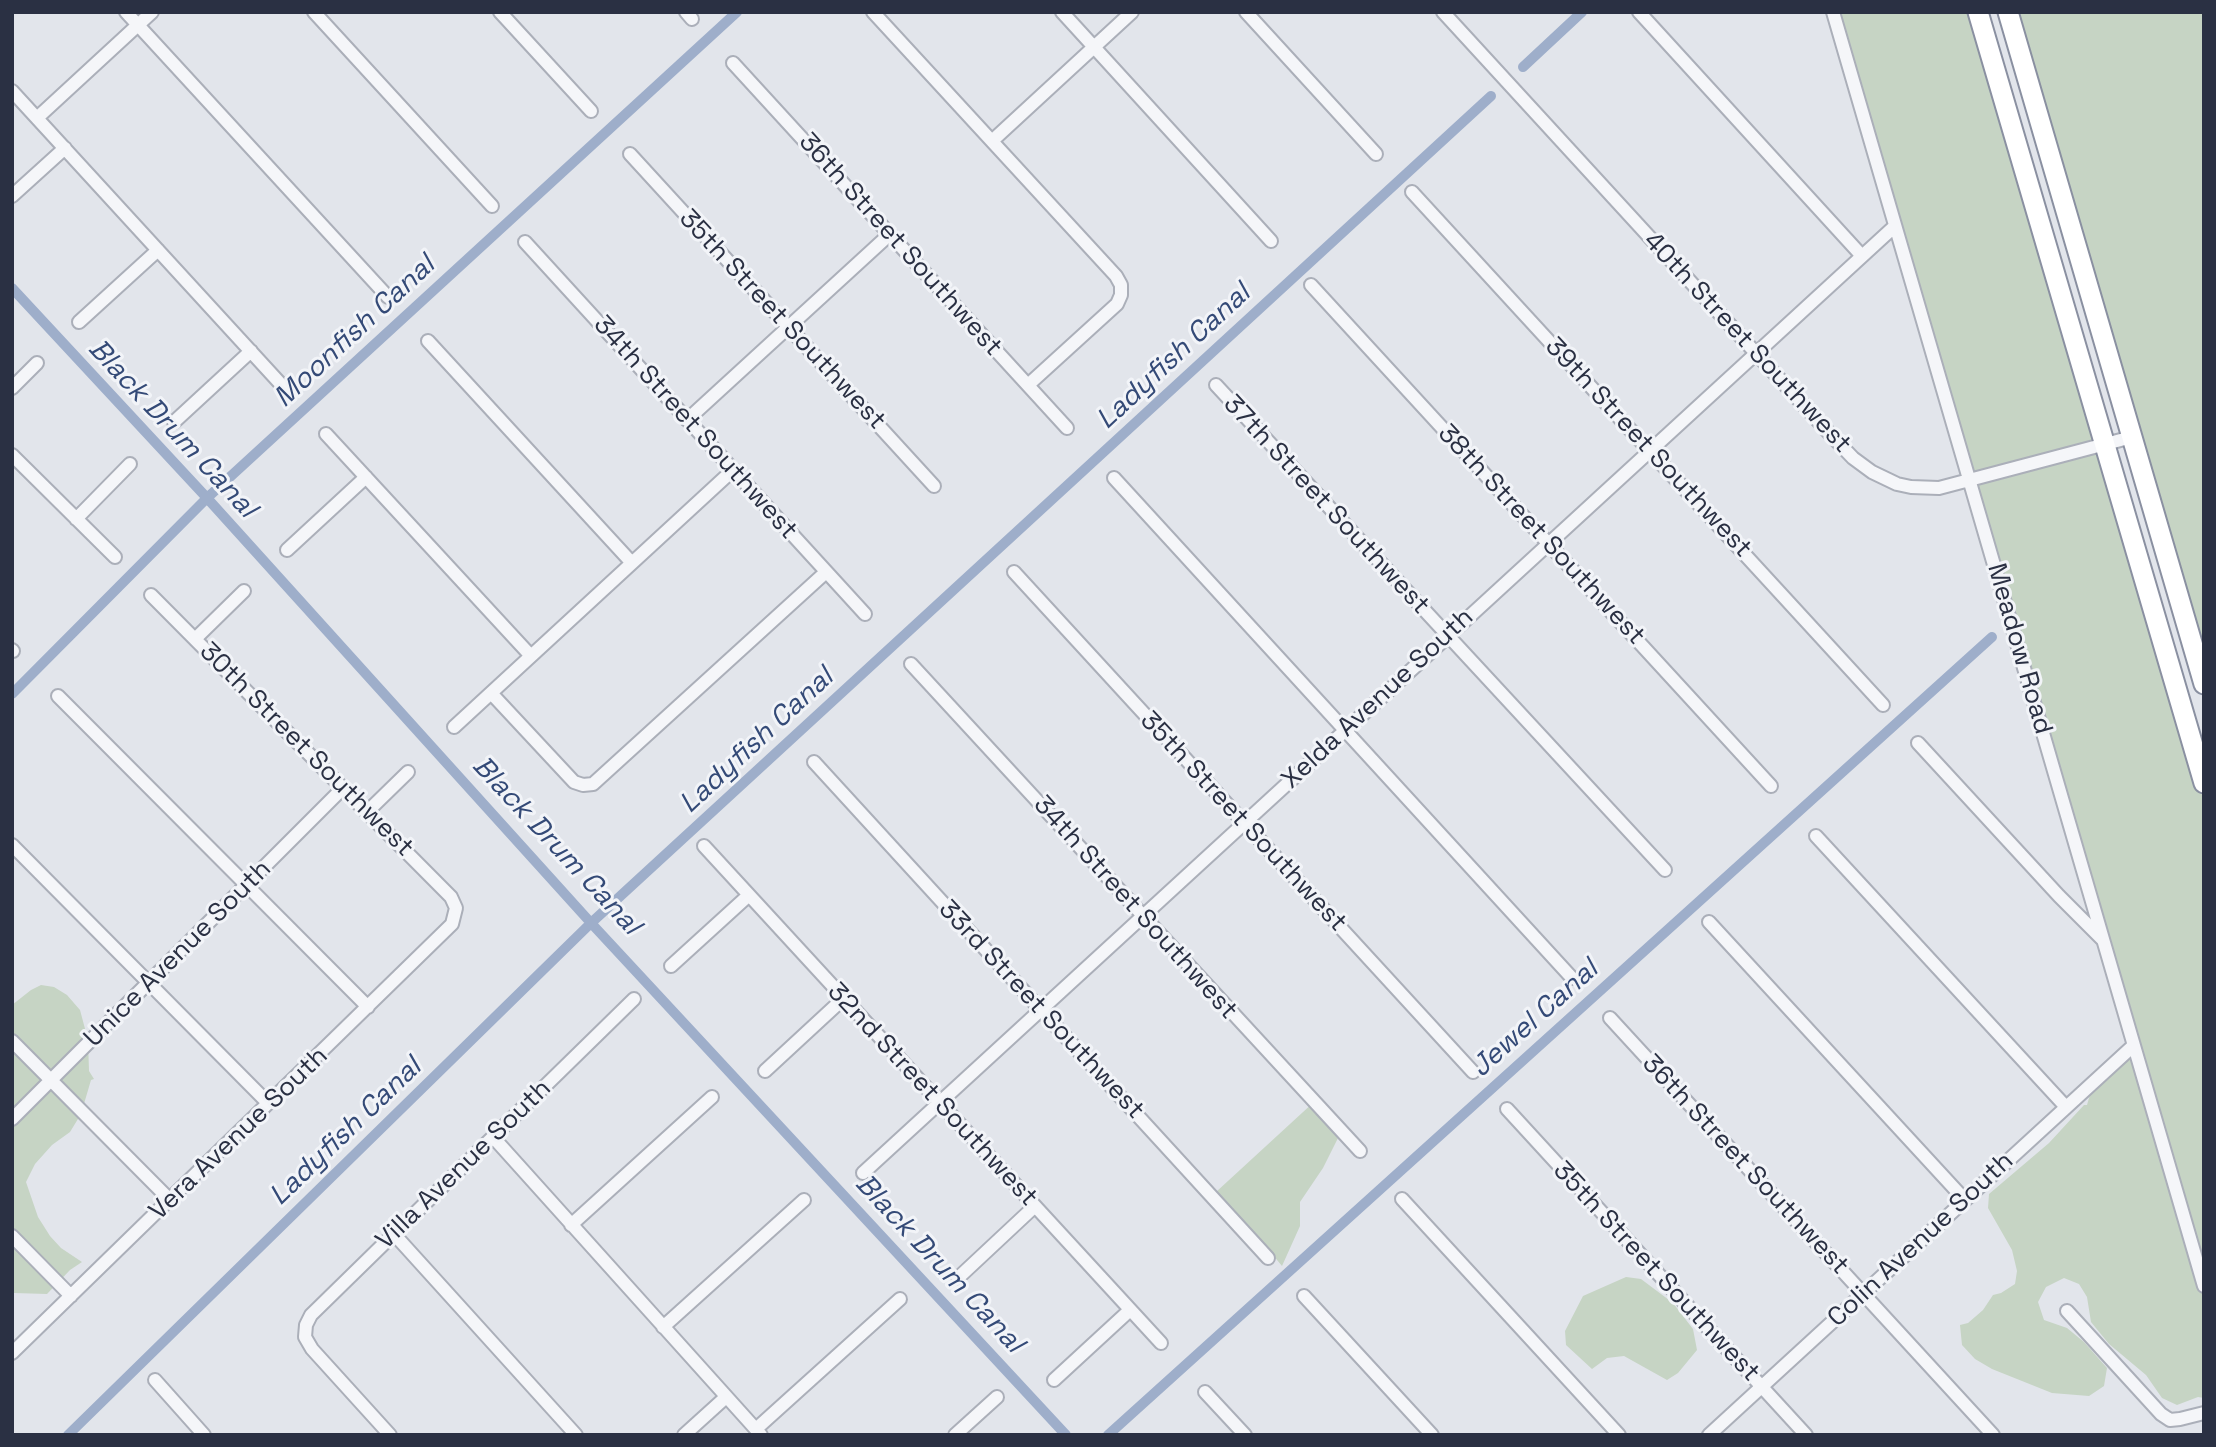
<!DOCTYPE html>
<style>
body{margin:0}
#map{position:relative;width:2216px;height:1447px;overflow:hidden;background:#e2e5eb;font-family:"Space Grotesk",sans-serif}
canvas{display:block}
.frame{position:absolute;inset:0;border:14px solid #2a3043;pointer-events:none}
</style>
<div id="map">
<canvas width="2216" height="1447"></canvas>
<div class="frame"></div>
</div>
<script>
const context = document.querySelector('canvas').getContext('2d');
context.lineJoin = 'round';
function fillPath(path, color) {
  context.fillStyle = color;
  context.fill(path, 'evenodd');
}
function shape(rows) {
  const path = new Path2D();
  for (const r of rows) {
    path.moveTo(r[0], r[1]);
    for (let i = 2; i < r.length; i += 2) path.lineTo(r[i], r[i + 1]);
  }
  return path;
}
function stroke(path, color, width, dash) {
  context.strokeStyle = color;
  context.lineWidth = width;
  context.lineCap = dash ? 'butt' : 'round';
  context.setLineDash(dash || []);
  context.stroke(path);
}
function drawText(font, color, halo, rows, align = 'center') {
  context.font = font + ' "Space Grotesk",sans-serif';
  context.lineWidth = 6;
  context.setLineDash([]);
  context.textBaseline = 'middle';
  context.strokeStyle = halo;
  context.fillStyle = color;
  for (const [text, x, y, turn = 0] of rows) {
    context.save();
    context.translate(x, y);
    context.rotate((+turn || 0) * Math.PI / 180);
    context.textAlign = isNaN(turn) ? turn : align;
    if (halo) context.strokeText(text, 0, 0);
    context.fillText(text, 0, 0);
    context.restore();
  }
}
const green = shape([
 [1825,12,1973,12,2204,802,2204,1398,2198,1397,2177,1405,2162,1398,2146,1375,2109,1344,2091,1322,2087,1297,2079,1284,2064,1278,2046,1287,2038,1302,2044,1320,2067,1328,2084,1342,2107,1368,2104,1386,2089,1396,2052,1393,1992,1369,1975,1359,1962,1345,1960,1325,1968,1323,1983,1310,1993,1295,2001,1293,2015,1284,2017,1271,2012,1250,1988,1208,1989,1194,2049,1143,2084,1105,2087,1105,2093,1084,2139,1044,1990,548],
 [2014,12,2204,12,2204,665],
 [41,985,54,987,67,995,80,1010,88,1040,89,1071,94,1079,91,1080,81,1114,70,1132,52,1145,35,1164,26,1182,38,1217,50,1236,61,1248,82,1262,70,1270,47,1294,14,1293,12,1005,31,990],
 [1315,1101,1327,1112,1338,1138,1323,1168,1300,1202,1300,1226,1282,1266,1263,1243,1240,1225,1216,1192],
 [1626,1277,1641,1279,1673,1303,1693,1329,1697,1350,1678,1373,1667,1380,1624,1356,1607,1358,1592,1369,1566,1345,1565,1331,1583,1296]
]);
const canal = shape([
 [1523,67,1582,12],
 [12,288,207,498,591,923,1066,1435],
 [12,694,207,498,737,12],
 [68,1435,591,923,1491,96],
 [1108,1435,1992,637]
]);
const minor = shape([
 [126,12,388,297],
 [314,12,492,206],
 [500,12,591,111],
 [686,12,692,19],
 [873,12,1116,276,1121,285,1121,295,1117,304,1028,385],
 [1062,12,1271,241],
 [1246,12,1376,154],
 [1443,12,1831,435,1853,458,1872,472,1897,484,1911,487,1939,488,2132,437],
 [1639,12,1862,256],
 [1833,12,2204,1286],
 [733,63,1067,428],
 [12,91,288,392],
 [37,118,152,12],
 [992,141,1132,12],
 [630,154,934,486],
 [1412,192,1883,705],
 [12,196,65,148],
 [525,242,865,614],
 [1311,285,1771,786],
 [79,322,158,250],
 [428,341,632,563],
 [1216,385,1665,870],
 [12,388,37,363],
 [687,420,890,234],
 [174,422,251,351],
 [326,434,531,656],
 [12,455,115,557],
 [1114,478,1572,978],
 [76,519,130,464],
 [287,550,366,477],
 [1014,572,1473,1072],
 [195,639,244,591],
 [12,650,13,651],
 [911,664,1360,1151],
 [491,693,574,782,583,785,593,784,826,572],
 [58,696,368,1007],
 [454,727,733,470],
 [1918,743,2059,896,2102,939],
 [814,762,1268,1258],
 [367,812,408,772],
 [1816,836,2066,1107],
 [12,845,268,1103],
 [704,846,1161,1343],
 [1709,922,1965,1200],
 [671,966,749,895],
 [1610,1018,1993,1435],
 [12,1041,170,1200],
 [765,1071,844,998],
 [1507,1109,1806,1435],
 [12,1119,343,788],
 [493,1137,761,1435],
 [863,1173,1895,226],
 [1402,1199,1619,1435],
 [571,1225,712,1097],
 [394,1234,576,1435],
 [12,1236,71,1296],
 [958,1278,1035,1206],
 [1304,1296,1432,1435],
 [2067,1311,2161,1414,2170,1420,2180,1419,2204,1413],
 [663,1327,804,1200],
 [12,1353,452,924,456,908,451,897,151,595],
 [155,1380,204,1435],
 [1054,1380,1130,1310],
 [1205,1392,1245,1435],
 [756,1429,900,1299],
 [390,1435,312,1349,305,1337,306,1325,311,1315,634,999],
 [684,1435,726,1397],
 [955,1435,997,1397],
 [1709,1435,2133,1046]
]);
const highway = shape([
 [1978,12,2204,783],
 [2008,12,2204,684]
]);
const streetNames = [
 ["36th Street Southwest",900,245,48],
 ["35th Street Southwest",782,320,47],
 ["40th Street Southwest",1747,343,47],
 ["34th Street Southwest",695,428,48],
 ["39th Street Southwest",1648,448,47],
 ["37th Street Southwest",1326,505,47],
 ["38th Street Southwest",1541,535,47],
 ["Meadow Road",2019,649,74],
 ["Xelda Avenue South",1378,699,-43],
 ["30th Street Southwest",306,750,45],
 ["35th Street Southwest",1243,822,47],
 ["34th Street Southwest",1135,908,48],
 ["Unice Avenue South",178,954,-45],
 ["33rd Street Southwest",1041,1010,47],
 ["32nd Street Southwest",932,1095,47],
 ["Vera Avenue South",239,1134,-44],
 ["Villa Avenue South",464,1165,-44],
 ["36th Street Southwest",1745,1165,47],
 ["Colin Avenue South",1921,1240,-43],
 ["35th Street Southwest",1656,1272,47]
];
const waterNames = [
 ["Moonfish Canal",355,332,-43],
 ["Ladyfish Canal",1174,357,-43],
 ["Black Drum Canal",172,429,47],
 ["Ladyfish Canal",757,741,-43],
 ["Black Drum Canal",556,846,47],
 ["Jewel Canal",1535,1019,-42],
 ["Ladyfish Canal",346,1132,-44],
 ["Black Drum Canal",939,1264,47]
];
fillPath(green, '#c6d4c4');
stroke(canal, '#9eaeca', 10);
stroke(minor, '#abafb9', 16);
stroke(highway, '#8a90a1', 23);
stroke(minor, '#f5f6f9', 12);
stroke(highway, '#fff', 19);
drawText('26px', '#2a3043', '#f2f4f8', streetNames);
drawText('italic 28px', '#344a77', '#f2f4f8', waterNames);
</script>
